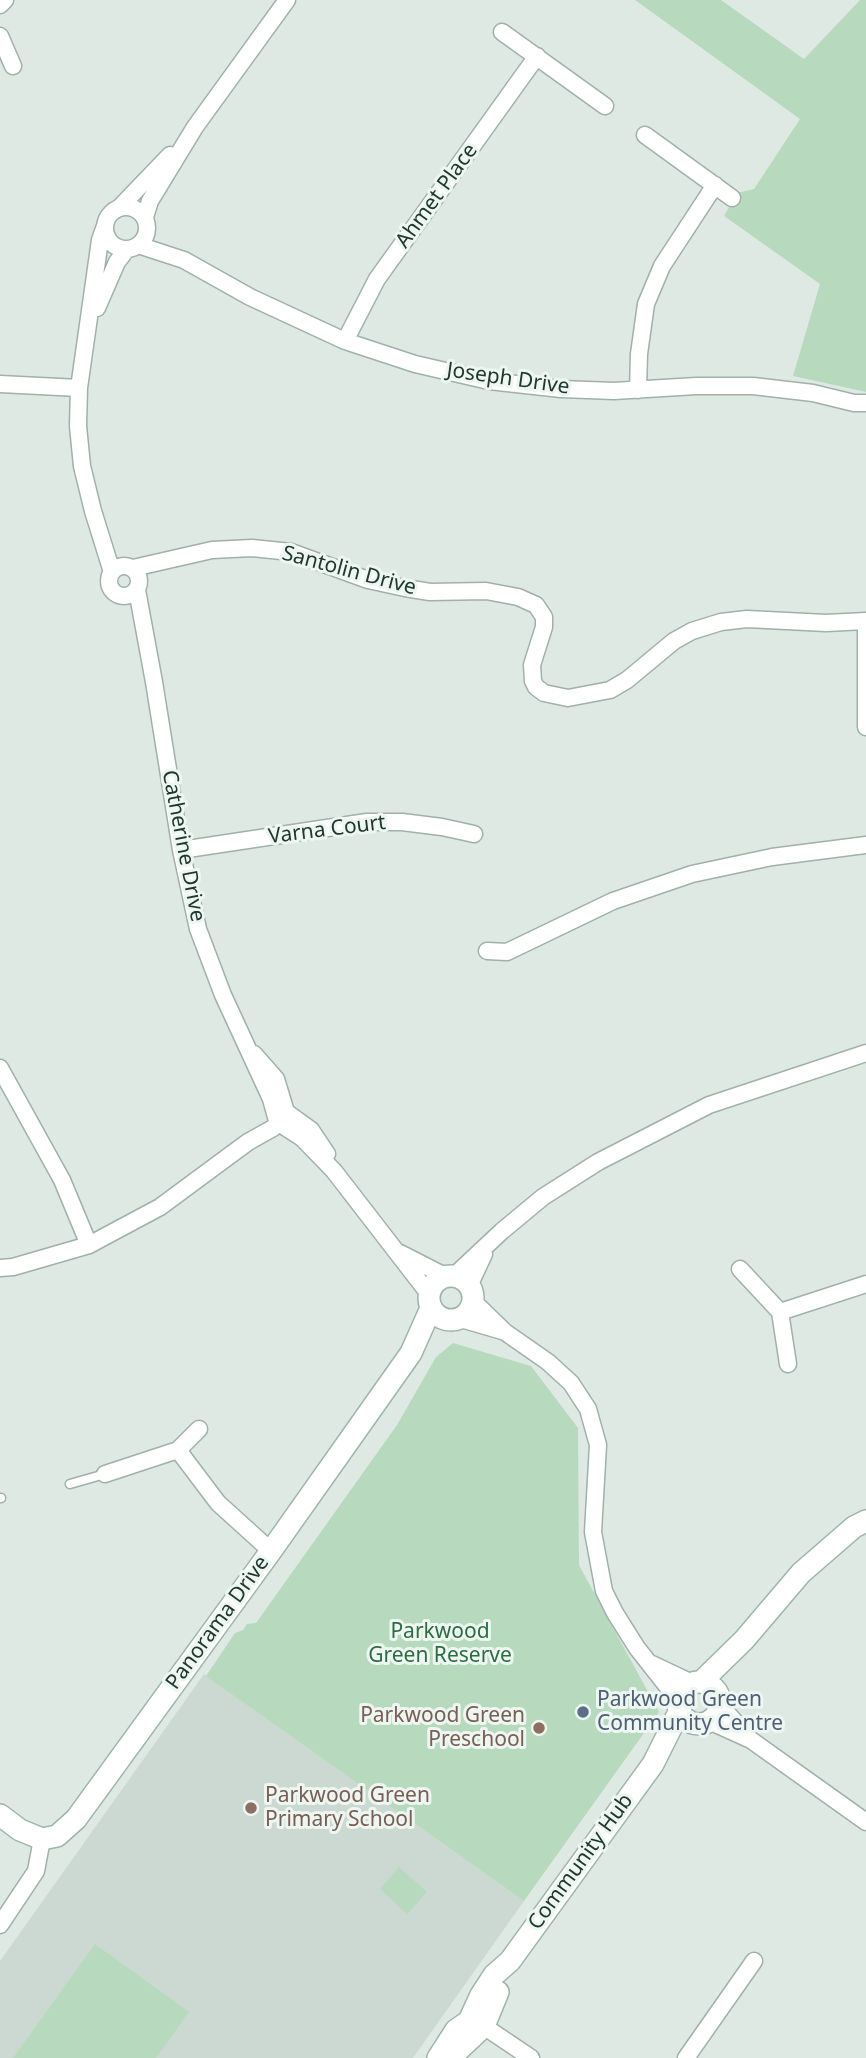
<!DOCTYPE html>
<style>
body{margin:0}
canvas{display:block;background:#dee9e4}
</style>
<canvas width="866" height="2058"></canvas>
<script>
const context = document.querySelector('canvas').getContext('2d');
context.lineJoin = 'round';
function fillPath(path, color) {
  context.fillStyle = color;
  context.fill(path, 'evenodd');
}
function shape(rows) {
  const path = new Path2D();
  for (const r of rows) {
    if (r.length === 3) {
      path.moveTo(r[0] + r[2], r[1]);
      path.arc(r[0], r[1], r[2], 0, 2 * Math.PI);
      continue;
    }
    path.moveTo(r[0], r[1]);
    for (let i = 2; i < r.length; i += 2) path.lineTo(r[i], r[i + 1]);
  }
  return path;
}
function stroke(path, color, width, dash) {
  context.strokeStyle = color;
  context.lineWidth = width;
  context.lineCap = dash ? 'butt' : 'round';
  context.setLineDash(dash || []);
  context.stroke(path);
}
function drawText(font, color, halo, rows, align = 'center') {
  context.font = font + ' "Noto Sans",sans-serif';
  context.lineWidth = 6;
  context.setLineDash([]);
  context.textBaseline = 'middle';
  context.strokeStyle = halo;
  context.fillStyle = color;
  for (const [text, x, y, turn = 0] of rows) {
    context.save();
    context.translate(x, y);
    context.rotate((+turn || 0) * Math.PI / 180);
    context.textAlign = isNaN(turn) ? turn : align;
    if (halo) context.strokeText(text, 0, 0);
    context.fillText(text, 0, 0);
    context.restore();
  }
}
const built = shape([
 [204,1674,524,1901,413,2058,0,2058,0,1961]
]);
const green = shape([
 [635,0,721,0,804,59,860,0,866,0,866,392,793,376,820,284,724,216,737,193,754,189,800,119],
 [453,1343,531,1366,578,1428,579,1565,659,1712,524,1901,206,1676,235,1633,243,1630,247,1624,256,1623,397,1425,436,1357],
 [399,1867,427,1892,407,1914,380,1889],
 [95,1944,189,2012,156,2058,13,2058]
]);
const lane = shape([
 [70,1484,105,1474],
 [0,1498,1,1498]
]);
const street = shape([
 [0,5,5,0],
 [502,32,605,106],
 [0,36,13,66],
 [645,135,732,198],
 [126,228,21],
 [120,207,170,155],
 [145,217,150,201,195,127,287,0],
 [105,226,100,240,79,388,78,426,82,466,93,511,112,572],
 [138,245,184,260,250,297,345,341,415,364,489,381,561,389,614,391,696,386,753,386,813,393,854,403,866,403],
 [97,308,117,262,127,249],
 [345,341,377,279,537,56],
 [0,384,79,388],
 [638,390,639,354,646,304,662,266,715,185],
 [124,581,15],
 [133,568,212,550,252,548,291,552,368,580,405,588,430,592,486,591,518,597,536,605,544,617,544,627,532,665,533,681,536,687,544,693,568,698,610,690,627,680,674,641,692,631,721,622,747,619,826,623,866,621],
 [137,590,154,682,181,850,198,929,223,995,271,1099,276,1117,285,1127,302,1138,334,1171,429,1294],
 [866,629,866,727],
 [181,850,367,822,402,822,442,827,474,834],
 [487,951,507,952,613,901,692,874,772,857,866,845],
 [254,1054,276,1079,286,1112,311,1130,327,1154],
 [0,1068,62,1180,89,1245],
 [400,1253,447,1277],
 [0,1268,13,1267,89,1245,160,1207,248,1142,273,1128,286,1114],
 [740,1269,780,1312,788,1364],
 [454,1276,502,1231,543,1197,598,1162,709,1105,866,1053],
 [469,1286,484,1254],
 [473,1301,505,1332,548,1362,571,1383,588,1409,598,1445,593,1532,604,1591,615,1613,637,1648,678,1700],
 [780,1312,866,1284],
 [461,1319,502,1331],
 [178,1450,218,1503,271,1551],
 [105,1474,178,1450,199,1429],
 [652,1664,692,1683],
 [720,1705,747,1735],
 [709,1721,751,1740,866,1822],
 [0,1925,36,1871,42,1839],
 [476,2021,531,2058],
 [686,2058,754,1961]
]);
const secondary = shape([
 [451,1298,22],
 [699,1703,21],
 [701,1682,744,1640,801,1573,854,1527,866,1521],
 [0,1815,20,1830,42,1839,57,1836,76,1819,271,1551,411,1353,431,1308],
 [438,2058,456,2030,469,2021,481,1995,494,1975,510,1961,653,1764,679,1712],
 [450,2058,484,2026,498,1992]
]);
const markers = [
 [583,1712,7,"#5c6f8a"],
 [539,1728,7,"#8d6e63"],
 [251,1808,7,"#8d6e63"]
];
const streetNames = [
 ["Ahmet Place",437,196,-54],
 ["Joseph Drive",508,379,8],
 ["Santolin Drive",349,571,15],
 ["Varna Court",327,830,-7],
 ["Catherine Drive",183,846,79],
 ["Panorama Drive",218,1623,-54],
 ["Community Hub",581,1862,-54]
];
const parkNames = [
 ["Parkwood",440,1632],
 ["Green Reserve",440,1656]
];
const serviceNames = [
 ["Parkwood Green",597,1700],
 ["Community Centre",597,1724]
];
const educationNames = [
 ["Parkwood Green",525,1716],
 ["Preschool",525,1740],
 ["Parkwood Green",265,1796,"left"],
 ["Primary School",265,1820,"left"]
];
fillPath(built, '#ccd9d2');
fillPath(green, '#b7dabf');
stroke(lane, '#a1b0ab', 11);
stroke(street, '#a1b0ab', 19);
stroke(secondary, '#9db4ab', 24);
stroke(lane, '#fff', 8);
stroke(street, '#fff', 16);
stroke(secondary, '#fff', 21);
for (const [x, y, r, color] of markers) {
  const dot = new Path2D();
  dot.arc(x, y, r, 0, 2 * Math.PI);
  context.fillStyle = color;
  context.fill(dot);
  stroke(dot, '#eef6f1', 2.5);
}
drawText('21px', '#203831', '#eef6f1', streetNames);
drawText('21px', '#2c6d43', '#eef6f1', parkNames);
drawText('21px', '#4e5e75', '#eef6f1', serviceNames, 'left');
drawText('21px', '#785e54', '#eef6f1', educationNames, 'right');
</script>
